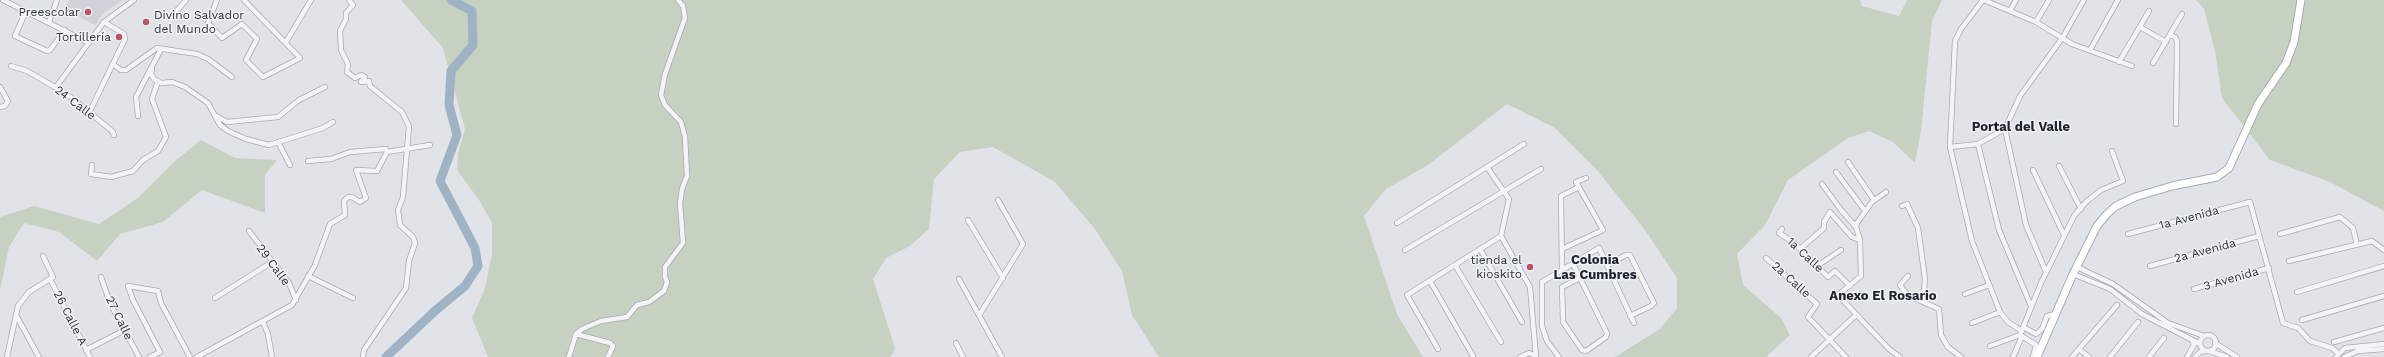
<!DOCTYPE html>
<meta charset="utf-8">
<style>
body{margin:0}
canvas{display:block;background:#e0e4e8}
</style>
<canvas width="2384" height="357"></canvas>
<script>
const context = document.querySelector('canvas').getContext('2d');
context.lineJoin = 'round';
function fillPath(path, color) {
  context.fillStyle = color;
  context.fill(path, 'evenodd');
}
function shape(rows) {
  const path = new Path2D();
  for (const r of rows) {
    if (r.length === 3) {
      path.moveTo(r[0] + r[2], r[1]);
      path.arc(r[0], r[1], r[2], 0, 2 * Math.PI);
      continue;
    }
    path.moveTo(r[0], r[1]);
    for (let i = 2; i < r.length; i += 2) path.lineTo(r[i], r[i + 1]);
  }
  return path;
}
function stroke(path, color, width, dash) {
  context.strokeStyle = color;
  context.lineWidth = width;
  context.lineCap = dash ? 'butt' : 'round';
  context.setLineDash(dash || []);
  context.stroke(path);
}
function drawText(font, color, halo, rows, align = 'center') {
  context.font = font + ' "Work Sans",sans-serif';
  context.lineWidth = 3;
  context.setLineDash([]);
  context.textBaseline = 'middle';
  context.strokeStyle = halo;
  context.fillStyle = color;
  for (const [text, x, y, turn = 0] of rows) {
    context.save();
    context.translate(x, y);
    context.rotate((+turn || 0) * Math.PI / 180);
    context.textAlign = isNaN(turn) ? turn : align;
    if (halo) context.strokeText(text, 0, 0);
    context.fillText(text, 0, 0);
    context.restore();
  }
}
const built = shape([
 [69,0,123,0,104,13,95,25,64,9]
]);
const green = shape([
 [401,0,1860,0,1862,6,1899,16,1907,0,1942,0,1932,21,1921,131,1915,163,1893,142,1869,131,1848,138,1788,180,1765,225,1737,254,1743,285,1781,318,1790,335,1766,357,1615,357,1660,329,1677,308,1677,278,1645,230,1596,169,1555,128,1507,104,1428,165,1386,189,1364,216,1397,314,1423,357,1159,357,1132,315,1122,271,1095,229,1055,182,993,147,960,152,934,179,929,229,910,246,886,258,873,279,895,348,891,357,488,357,472,318,485,288,492,254,492,223,479,200,457,170,458,153,465,129,443,48],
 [2196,0,2384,0,2384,211,2330,182,2270,160,2222,98,2215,51,2204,9],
 [201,140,235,158,277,160,265,175,265,213,202,190,163,222,120,234,97,261,59,232,24,223,9,247,0,290,0,217,34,206,99,224,139,197,176,160]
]);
const river = shape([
 [386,357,436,310,465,286,478,266,475,248,440,181,457,135,449,105,451,71,473,45,472,11,451,0]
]);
const minor = shape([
 [3,0,89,43],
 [217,0,208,23,222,38,242,24,257,39,246,60,263,77,300,58,244,0],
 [349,0,353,5,346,13,346,19,340,31,341,50,348,64,347,72,355,78,361,75,365,77,361,82,369,81,370,86,402,112,409,126,403,197,398,210,400,225,413,237,415,243,409,261,406,288,364,350,363,357],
 [1983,0,1961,29,1955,41,1950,147,1972,241,2000,312,2008,322,2022,331],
 [1984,0,2036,22,2072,44,2132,66],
 [2010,11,2016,0],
 [25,13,15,36,47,51,50,50,65,30],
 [173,15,186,0],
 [49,22,57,0],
 [2036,22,2049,0],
 [2140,27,2166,42],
 [2170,35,2175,37,2177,41,2176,124],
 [286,42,311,0],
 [2090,50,2118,0],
 [2119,62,2149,11],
 [2153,63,2182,14],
 [114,65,121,70,126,70,157,48,197,54,208,59,232,77],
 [11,66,27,71,67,94,112,131,114,135],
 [152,68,151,74,154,79,161,83,172,82,185,87,208,103,220,125,228,131,246,139,269,145,323,128,333,122],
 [0,87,8,101,5,106,0,107],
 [56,87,104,22,134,0],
 [89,113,125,39,124,34,104,22],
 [138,116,136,97,161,49],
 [216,116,227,122,278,117,299,100,325,87],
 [2005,129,2026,225,2046,272],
 [278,142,290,165],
 [1978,144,1999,230,2031,306],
 [1950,147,1978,144,2005,129,2020,96,2063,37,2084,0],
 [308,161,331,159,350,152,386,149,387,152,430,145],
 [1848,162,1874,200],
 [92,165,91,174,111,177,133,171,143,160,158,151,166,137,152,99,158,81],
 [2059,166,2081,209],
 [1487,167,1509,199,1501,236,1530,287,1536,357],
 [2033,170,2064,235],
 [1836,172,1865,211],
 [1822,184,1841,210,1856,227],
 [1886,192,1872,202,1857,223,1856,227,1860,240,1861,276,1838,295,1889,349,1900,357],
 [1902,206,1907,204,1918,228,1925,279,1923,302],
 [968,220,1003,278],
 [1397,223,1524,144],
 [1782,229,1779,233,1793,242,1828,277,1835,271,1850,286],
 [249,231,289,283,296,300],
 [2128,234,2250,202,2283,323,2298,328,2310,341,2332,348,2339,354],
 [2280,234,2340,217,2353,228,2357,245],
 [1480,249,1522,322],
 [1562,249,1603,230,1576,182,1586,178],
 [1800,249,1824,228,1824,222,1830,212,1852,237,1860,240],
 [1405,250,1541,169],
 [1766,258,1817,304,1808,317,1846,357],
 [2289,261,2372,241,2384,250],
 [1573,264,1580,278,1607,333,1606,337,1586,351,1582,350,1563,322,1562,287,1580,278],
 [1455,265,1501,342],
 [1607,265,1626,255,1630,255,1654,303,1651,306,1630,316],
 [1817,266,1841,250],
 [2150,266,2259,236],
 [2077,267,2113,284,2168,323,2204,336],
 [1562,270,1561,196,1579,187],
 [2073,274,2110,289,2142,314,2200,344],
 [308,276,353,298],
 [1908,276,1900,285,1907,295,1939,309,1941,335,1948,347,1961,357],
 [101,277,110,303,139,357],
 [50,279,90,357],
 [959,279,1002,357],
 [1430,281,1473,356],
 [2194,289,2269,268],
 [2297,292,2384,266],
 [1965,294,1989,285],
 [215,298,272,262],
 [980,314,1023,244,998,200],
 [16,315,39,357],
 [2302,320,2384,296],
 [263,322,268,334,272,357],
 [1972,323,2000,312],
 [2023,327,2036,334,2042,329,2047,316,2055,314],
 [576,334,582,329,601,321,627,317,637,305,649,302,664,291,667,282,665,277,665,267,683,243,680,203,682,189,687,176,685,137,681,122,665,105,661,95,665,74,685,18,683,6,678,0],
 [576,334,610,343,613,346,608,357],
 [2020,335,2036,345,2033,357],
 [2208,343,8],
 [2334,342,2384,328],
 [956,343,963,357],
 [2215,343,2237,357],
 [1990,346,2020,335,2041,283,2074,216,2086,202,2101,190,2123,181,2112,151],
 [1438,349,1407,295,1501,236],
 [2079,349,2089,357],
 [86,350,125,330],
 [2209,351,2227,357],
 [7,357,18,306,29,292,53,277,43,256],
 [150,357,160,352,133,300,128,286,158,291,161,303,190,357],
 [197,357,292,305,315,265,330,224,345,215,344,201,348,197,352,197,360,202,366,198,356,170,377,171,387,152],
 [569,357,576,334],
 [1520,357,1529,353,1534,355],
 [1559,357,1547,341,1542,326,1542,282,1599,248,1634,323],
 [1811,357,1856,315],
 [2013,357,2022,336],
 [2072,357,2117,305],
 [2110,357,2138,322],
 [2149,357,2164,338],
 [2187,357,2194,345,2192,340],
 [2195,357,2200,352,2206,351],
 [2336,357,2345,348,2384,344],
 [2344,357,2358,351,2384,349]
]);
const secondary = shape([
 [2037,357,2073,274,2097,226,2107,214,2116,206,2135,197,2172,186,2217,177,2229,168,2258,104,2286,63,2294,42,2301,0]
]);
const markers = [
 [88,12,4,"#c15166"],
 [146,22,4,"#c15166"],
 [119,37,4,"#c15166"],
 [1530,267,4,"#c15166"]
];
const poiNames = [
 ["Preescolar",80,12],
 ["Divino Salvador",154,15,"left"],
 ["del Mundo",154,29,"left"],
 ["Tortillería",111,37],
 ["tienda el",1522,260],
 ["kioskito",1522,274]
];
const streetNames = [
 ["24 Calle",75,103,37],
 ["1a Avenida",2189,218,-15],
 ["2a Avenida",2205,251,-15],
 ["1a Calle",1805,255,43],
 ["29 Calle",273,265,54],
 ["3 Avenida",2231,279,-16],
 ["2a Calle",1791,280,42],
 ["26 Calle A",70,318,63],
 ["27 Calle",119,318,64]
];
const neighbourhoodNames = [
 ["Portal del Valle",2021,127],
 ["Colonia",1595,260],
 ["Las Cumbres",1595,275],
 ["Anexo El Rosario",1883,296]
];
fillPath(built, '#cfd3d9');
fillPath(green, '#c7d1c2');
stroke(river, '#9fb3c5', 9);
stroke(minor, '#a6abb2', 6);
stroke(secondary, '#a6abb2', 9);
stroke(minor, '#f3f4f6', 4.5);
stroke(secondary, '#fff', 7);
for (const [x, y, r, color] of markers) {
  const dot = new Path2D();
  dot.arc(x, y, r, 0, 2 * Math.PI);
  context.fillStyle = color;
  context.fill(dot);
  stroke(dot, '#f0f2f5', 1.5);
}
drawText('12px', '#2a323e', '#f0f2f5', poiNames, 'right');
drawText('12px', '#2a323e', '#f0f2f5', streetNames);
drawText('bold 13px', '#1d232f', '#f0f2f5', neighbourhoodNames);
</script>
